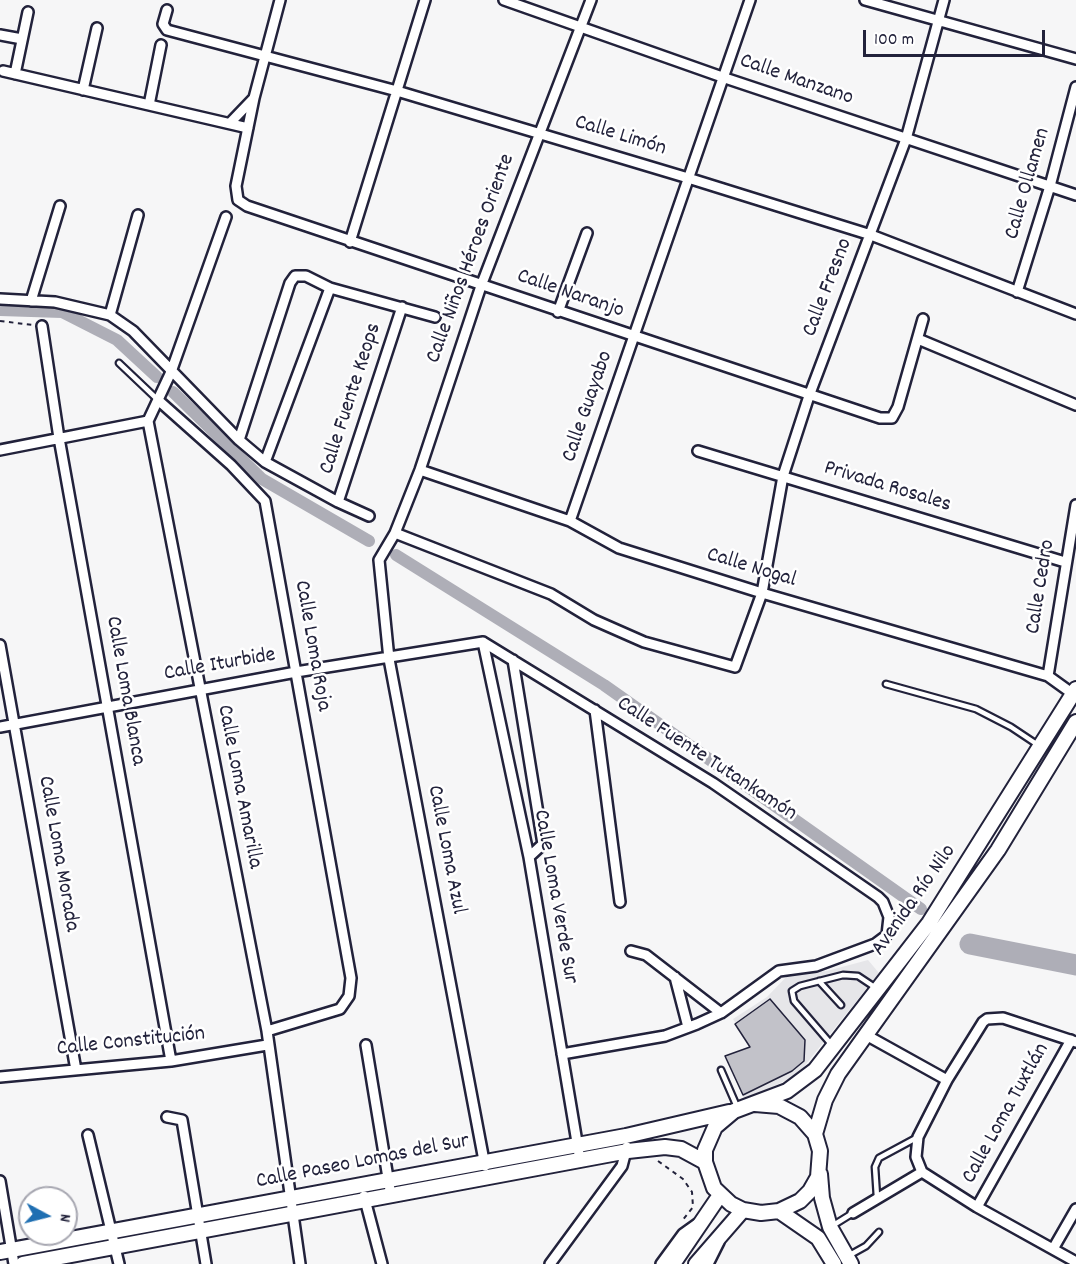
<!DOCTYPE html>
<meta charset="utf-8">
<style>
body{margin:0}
#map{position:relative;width:1076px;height:1264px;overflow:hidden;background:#f6f6f7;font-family:Dekko,sans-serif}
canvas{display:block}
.north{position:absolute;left:18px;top:1186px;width:60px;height:60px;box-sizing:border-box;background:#fff;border:2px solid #a7a7b1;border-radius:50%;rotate:97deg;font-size:16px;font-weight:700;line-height:24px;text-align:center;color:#22223b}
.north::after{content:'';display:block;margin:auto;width:21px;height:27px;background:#1f6fb2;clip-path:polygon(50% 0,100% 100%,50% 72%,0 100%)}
.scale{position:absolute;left:863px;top:30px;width:182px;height:27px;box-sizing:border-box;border:3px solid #22223b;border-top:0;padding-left:8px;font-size:18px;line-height:21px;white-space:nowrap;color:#22223b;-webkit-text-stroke:4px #fff;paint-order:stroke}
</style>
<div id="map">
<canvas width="1076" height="1264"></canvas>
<div class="north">N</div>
<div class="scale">100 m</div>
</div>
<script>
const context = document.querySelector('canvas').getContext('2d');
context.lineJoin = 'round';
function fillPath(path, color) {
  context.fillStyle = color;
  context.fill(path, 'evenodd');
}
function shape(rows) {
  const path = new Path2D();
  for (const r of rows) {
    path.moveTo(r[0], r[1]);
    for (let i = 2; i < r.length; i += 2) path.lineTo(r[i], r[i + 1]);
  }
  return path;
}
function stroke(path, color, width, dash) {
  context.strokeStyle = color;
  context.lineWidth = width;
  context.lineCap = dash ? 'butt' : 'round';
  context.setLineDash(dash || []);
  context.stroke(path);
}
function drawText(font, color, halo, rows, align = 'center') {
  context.font = font + ' Dekko,sans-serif';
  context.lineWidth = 5;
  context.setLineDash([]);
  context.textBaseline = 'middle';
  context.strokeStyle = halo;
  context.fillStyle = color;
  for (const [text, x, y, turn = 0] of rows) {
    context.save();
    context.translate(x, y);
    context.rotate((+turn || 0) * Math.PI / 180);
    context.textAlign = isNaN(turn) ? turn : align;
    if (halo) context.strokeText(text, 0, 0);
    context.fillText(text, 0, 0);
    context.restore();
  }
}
const built = shape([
 [868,960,879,973,802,1069,795,1076,745,1100,725,1057,750,1046,733,1019,767,997,788,975,827,971]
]);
const canal = shape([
 [0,310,62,312,117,340,157,377],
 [173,392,262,479,369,541],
 [396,555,604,685,921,909]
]);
const river = shape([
 [970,944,1076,965]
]);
const building = shape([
 [770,999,805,1040,804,1061,792,1071,743,1095,725,1056,750,1047,735,1024,770,999]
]);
const path = shape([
 [0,321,33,325],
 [658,1161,683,1179,692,1192,693,1207,682,1221]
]);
const lane = shape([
 [119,363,158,400],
 [886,684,976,709,1011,727,1038,745],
 [819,981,841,1005],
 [831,1044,794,1001,792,991,800,986,843,975,858,976,876,988],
 [721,1070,738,1109],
 [877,1197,875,1167,879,1158,918,1137],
 [832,1226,853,1213],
 [848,1256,866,1246,879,1232]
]);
const street = shape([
 [280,0,254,98,236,186,238,200,247,206,880,418,892,418,898,407,923,319],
 [504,0,725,78,1076,195],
 [865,0,1076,59],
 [167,10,163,24,167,30,397,91,688,178,871,235,1076,314],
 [0,35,22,39],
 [3,71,248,128],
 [15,74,28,12],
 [83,90,97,28],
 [149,105,161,45],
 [230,123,253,99],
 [226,217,171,372,148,421,267,1031,300,1264],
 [350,242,425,0],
 [1017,292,1050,186,1076,87],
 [0,299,55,302,110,315,133,331,239,440,265,462,338,502,369,516],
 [31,301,60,206],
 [558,312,587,233],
 [110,315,138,215],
 [42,326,59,438,171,1061],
 [918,339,1076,405],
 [158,400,231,465,265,501,351,978,349,996,340,1009,267,1031],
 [239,440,290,283,295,276,306,276,330,288,435,317],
 [0,450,148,421],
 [698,451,1065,562],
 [265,462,330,288],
 [420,470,570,521,619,548,762,593,1048,676,1073,694],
 [338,502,402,307],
 [570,521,750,0],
 [395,533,551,594,594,620,644,642,735,667,762,593,783,476,809,396,906,139,944,0],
 [483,642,713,783,878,897,883,902,889,917,887,935,875,944,816,966,779,971,721,1013,697,1024,665,1036,562,1054],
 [483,642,529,857,580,1160],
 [0,645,76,1070],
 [513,660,543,844,529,857],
 [1048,676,1076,505],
 [595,710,620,902],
 [0,727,296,672,483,642],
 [631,951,646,955,721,1013],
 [675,977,688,1027],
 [866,1035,947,1080],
 [366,1045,391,1196],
 [0,1077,171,1061,267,1045],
 [167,1117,182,1120,206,1264],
 [88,1135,119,1264],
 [485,1166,389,659,379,560,395,533,420,470,481,286,591,0],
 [922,1172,916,1157,918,1137,947,1080,983,1022,987,1019,1003,1018,1076,1042],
 [922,1172,977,1207,1076,1262],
 [0,1181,14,1264],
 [364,1196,382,1264],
 [977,1207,1071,1040],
 [853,1213,922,1172],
 [1053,1249,1076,1209],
 [550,1264,622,1166,627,1147],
 [661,1264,683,1234,697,1224],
 [708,1264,719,1242]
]);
const secondary = shape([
 [755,1104,779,1106,800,1117,815,1134,820,1151,818,1177,810,1191,800,1201,779,1211,761,1213,743,1210,731,1204,714,1188,705,1162,705,1150,715,1127,734,1111,787,1091,815,1070,929,923,1076,689],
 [815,1134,825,1100,838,1074,998,850,1076,722],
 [820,1174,822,1198,830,1227,851,1264],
 [779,1211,818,1238,834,1264],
 [0,1252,626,1136,729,1112],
 [23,1264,628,1151,665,1147,681,1149,705,1162],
 [673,1264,720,1195],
 [696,1264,743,1210]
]);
const streetNames = [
 ["Calle Manzano",796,81,19],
 ["Calle Limón",620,137,17],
 ["Calle Ollamen",1029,184,-74],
 ["Calle Niños Héroes Oriente",472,259,-70],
 ["Calle Fresno",829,288,-69],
 ["Calle Naranjo",570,295,19],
 ["Calle Fuente Keops",352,399,-72],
 ["Calle Guayabo",589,407,-71],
 ["Privada Rosales",887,488,17],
 ["Calle Nogal",751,569,17],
 ["Calle Cedro",1042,587,-81],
 ["Calle Loma Roja",311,646,80],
 ["Calle Iturbide",220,666,-10],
 ["Calle Loma Blanca",124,691,80],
 ["Calle Fuente Tutankamón",706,760,33],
 ["Calle Loma Amarilla",238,787,79],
 ["Calle Loma Azul",445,850,79],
 ["Calle Loma Morada",57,854,80],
 ["Calle Loma Verde Sur",554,897,80],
 ["Avenida Río Nilo",915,901,-55],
 ["Calle Constitución",131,1043,-6],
 ["Calle Loma Tuxtlán",1007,1114,-61],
 ["Calle Paseo Lomas del Sur",363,1163,-11]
];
fillPath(built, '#e6e6e9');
stroke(canal, '#aeaeb7', 12);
stroke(river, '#aeaeb7', 21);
fillPath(building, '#c2c2c9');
stroke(building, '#22223b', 1.5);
stroke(lane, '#22223b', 9);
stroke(street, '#22223b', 14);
stroke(secondary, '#22223b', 18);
stroke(path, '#22223b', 2, [4.5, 4.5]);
stroke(lane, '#fff', 4.5);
stroke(street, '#fff', 9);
stroke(secondary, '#fff', 14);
drawText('22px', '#22223b', '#fff', streetNames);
</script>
